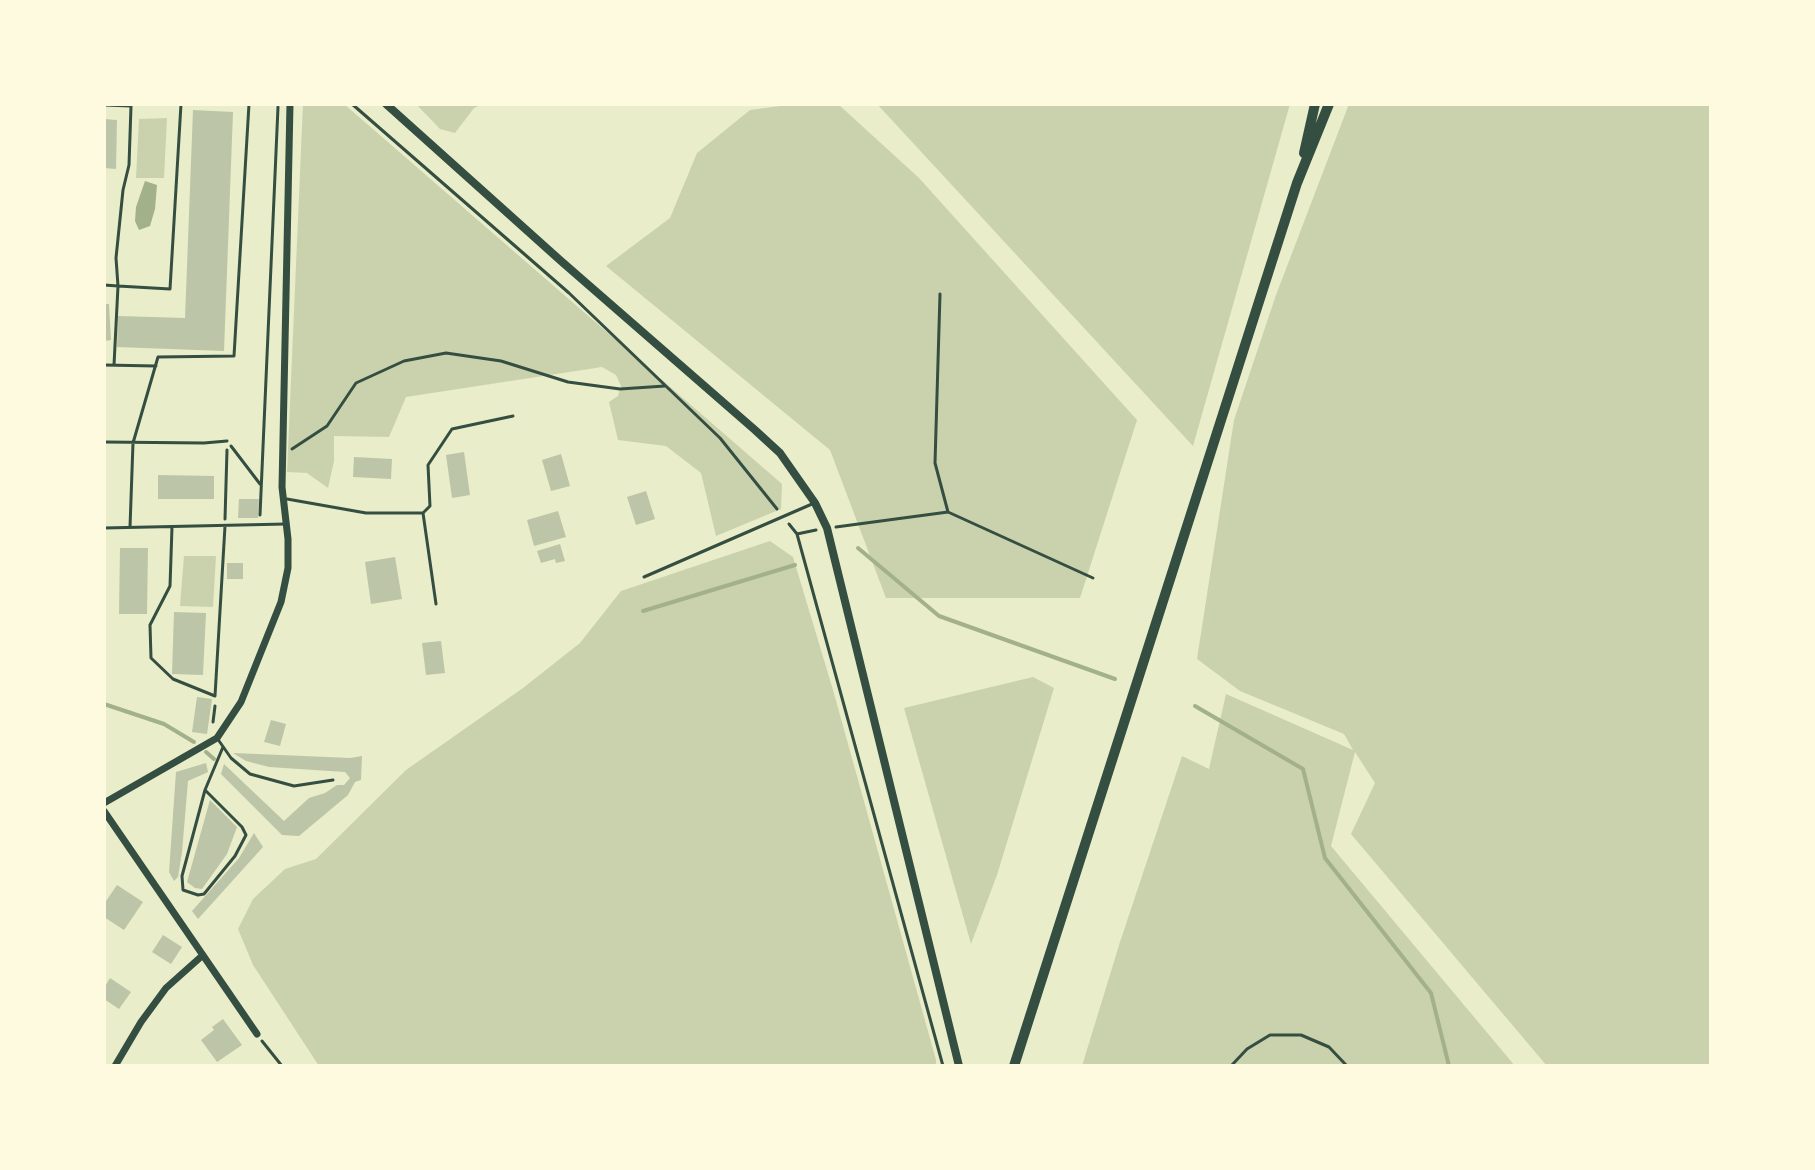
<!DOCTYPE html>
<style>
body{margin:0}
#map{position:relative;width:1815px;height:1170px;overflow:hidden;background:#e9edc9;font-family:"PT Sans",sans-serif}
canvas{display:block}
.frame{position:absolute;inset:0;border:106px solid #fefae0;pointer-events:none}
</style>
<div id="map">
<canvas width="1815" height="1170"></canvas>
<div class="frame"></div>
</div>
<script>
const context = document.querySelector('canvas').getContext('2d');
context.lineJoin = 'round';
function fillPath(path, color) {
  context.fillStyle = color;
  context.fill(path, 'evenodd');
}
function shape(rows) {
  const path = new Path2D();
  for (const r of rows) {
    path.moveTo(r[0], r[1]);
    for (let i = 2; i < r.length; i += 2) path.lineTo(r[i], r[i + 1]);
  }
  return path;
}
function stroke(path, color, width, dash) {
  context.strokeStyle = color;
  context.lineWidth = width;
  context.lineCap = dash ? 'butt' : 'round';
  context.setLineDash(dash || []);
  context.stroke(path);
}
const green = shape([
 [303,104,344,104,782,484,781,509,716,536,701,473,666,446,618,440,609,402,618,396,621,386,616,375,602,367,406,397,389,437,334,436,334,461,328,488,307,473,287,472],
 [416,104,483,104,474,108,455,133,440,129],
 [795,104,838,104,919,178,1137,420,1080,598,886,598,830,450,606,266,670,218,697,153,750,110],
 [877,104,1290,104,1193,446],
 [1349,104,1711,104,1711,1066,1547,1066,1351,834,1375,783,1355,752,1331,846,1515,1066,1082,1066,1120,942,1182,756,1209,769,1226,694,1353,750,1344,734,1240,691,1197,659,1234,420,1276,295],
 [167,118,164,178,136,178,139,119],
 [770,541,793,557,833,690,936,1060,936,1066,319,1066,253,965,238,929,253,899,285,869,316,859,406,770,523,688,580,643,621,591],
 [184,556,216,556,213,607,180,606],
 [1033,677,1054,688,997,875,971,944,904,708]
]);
const water = shape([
 [145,181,157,185,155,209,150,226,139,230,135,221,136,207]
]);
const stream = shape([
 [858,548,939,616,1115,679],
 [643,611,795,565],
 [104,704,164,724,194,742],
 [1195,706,1303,769,1325,858,1431,993,1449,1066],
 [206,752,214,759]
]);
const building = shape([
 [193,110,233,112,224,351,117,347,118,316,185,318],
 [104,119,117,120,116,169,104,168],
 [104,304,109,304,111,340,104,341],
 [464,452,470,495,452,498,446,455],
 [561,454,570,486,551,491,542,460],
 [354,457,392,459,391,479,353,477],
 [158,475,214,476,214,499,158,499],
 [646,491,655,519,636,525,627,497],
 [239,499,259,499,258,518,238,518],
 [558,511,566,537,534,546,527,520],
 [560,544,565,561,556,563,555,559,541,563,537,551],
 [120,548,148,548,147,614,119,614],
 [395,557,402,599,371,604,365,562],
 [227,563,243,563,243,579,227,579],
 [174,612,206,613,203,675,172,674],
 [441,641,445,673,426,675,422,643],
 [197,697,212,699,207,734,192,732],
 [271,720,286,724,280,746,264,742],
 [233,753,350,758,362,756,361,780,355,782,348,795,299,836,282,835,221,774,224,764,284,821,309,798,325,793,337,785,344,785,350,778,345,772,269,767,246,761],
 [206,763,208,772,188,781,182,852,178,877,174,881,169,872,176,772],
 [210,800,237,827,227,854,202,889,195,888,187,882],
 [254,833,263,847,198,919,192,911,239,858],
 [117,885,143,902,124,930,104,917,104,904],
 [163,935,182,947,171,964,152,952],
 [110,978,131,992,119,1009,104,999,104,988],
 [223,1019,242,1045,217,1062,201,1040,214,1030,212,1027]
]);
const path = shape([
 [352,104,569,293,720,438,777,509],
 [940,294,935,463,948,512],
 [231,446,260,484],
 [292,449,327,426,356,383,404,361,446,353,501,361,568,382,620,389,665,386],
 [260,515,278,107],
 [225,519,227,450],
 [789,524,797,534,943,1066],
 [836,527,948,512,1093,578],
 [797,534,816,530],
 [213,722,215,706],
 [262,1041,282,1066],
 [1231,1066,1247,1049,1270,1035,1301,1035,1329,1047,1347,1066]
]);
const service = shape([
 [104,105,131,106,129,165,123,190,116,258,118,286,170,289,181,104],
 [104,285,118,286,114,365],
 [104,365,156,366],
 [104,442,204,443,227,441],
 [287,499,366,513,423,513,430,506,428,465,452,429,513,416],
 [423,513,436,604],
 [130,527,133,443,158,357,234,356,249,104],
 [172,527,170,586,150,625,151,658,173,679,215,696,225,526],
 [104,528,286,524],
 [644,577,812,504],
 [217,738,231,758,250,774,294,786,333,780],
 [205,790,242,827,246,835,235,856,204,894,198,895,183,890,182,876,205,790,223,747]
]);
const minor = shape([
 [104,803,217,738,241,702,281,602,288,568,288,539,282,487,290,104],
 [104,811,257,1034],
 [115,1066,141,1022,166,988,203,955]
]);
const tertiary = shape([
 [386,104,561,261,755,430,780,453,815,503,827,528,959,1066]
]);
const secondary = shape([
 [1304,153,1315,104],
 [1014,1066,1297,183,1329,104]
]);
fillPath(green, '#cad2ad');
fillPath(water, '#a3b18a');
stroke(stream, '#a3b18a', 4);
fillPath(building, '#bcc5a7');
stroke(path, '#344e41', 3);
stroke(service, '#344e41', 3);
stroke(minor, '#344e41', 7);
stroke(tertiary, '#344e41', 8);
stroke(secondary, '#344e41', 10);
</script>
